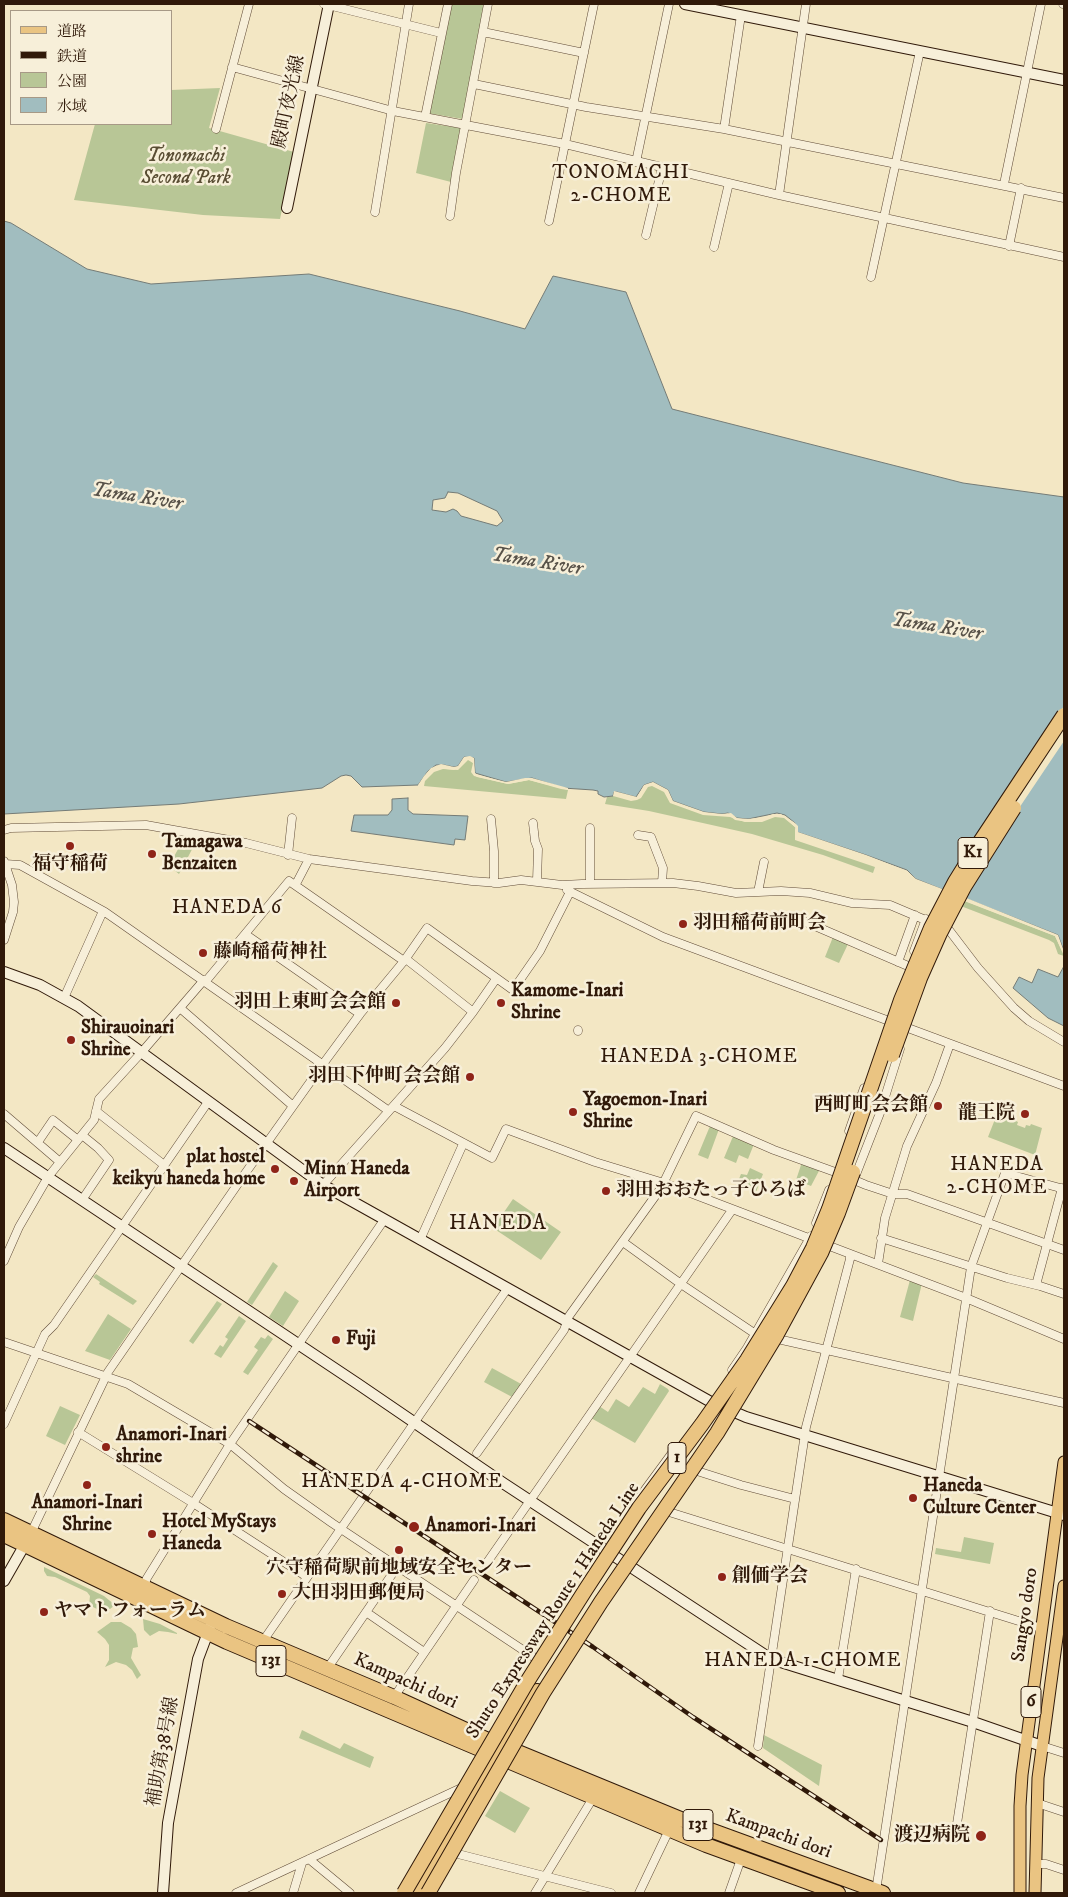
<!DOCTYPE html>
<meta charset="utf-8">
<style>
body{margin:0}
#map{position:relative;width:1068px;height:1897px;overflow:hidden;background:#f3e7c4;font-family:"IM FELL DW Pica","Noto Serif JP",serif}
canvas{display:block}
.frame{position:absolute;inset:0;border:5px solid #301909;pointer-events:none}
.legend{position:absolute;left:10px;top:10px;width:162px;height:115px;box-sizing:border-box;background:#f7efd9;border:1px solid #a79986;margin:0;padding:6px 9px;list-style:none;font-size:15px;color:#301909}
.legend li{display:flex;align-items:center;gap:10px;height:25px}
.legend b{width:25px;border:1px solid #a79986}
</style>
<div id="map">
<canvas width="1068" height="1897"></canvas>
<div class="frame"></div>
<ul class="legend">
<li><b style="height:6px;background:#eac482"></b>道路</li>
<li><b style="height:6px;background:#301909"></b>鉄道</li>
<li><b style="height:14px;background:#b8c696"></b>公園</li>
<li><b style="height:14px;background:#a1bdbf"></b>水域</li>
</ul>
</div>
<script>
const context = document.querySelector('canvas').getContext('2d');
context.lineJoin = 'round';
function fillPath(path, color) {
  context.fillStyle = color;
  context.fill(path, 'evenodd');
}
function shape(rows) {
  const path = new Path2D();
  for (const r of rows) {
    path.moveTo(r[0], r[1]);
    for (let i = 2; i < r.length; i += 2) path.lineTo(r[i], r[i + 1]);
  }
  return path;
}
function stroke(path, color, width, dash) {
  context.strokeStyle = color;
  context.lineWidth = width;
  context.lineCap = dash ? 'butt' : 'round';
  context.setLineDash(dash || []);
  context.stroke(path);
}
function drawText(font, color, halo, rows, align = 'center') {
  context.font = font + ' "IM FELL DW Pica","Noto Serif JP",serif';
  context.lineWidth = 5;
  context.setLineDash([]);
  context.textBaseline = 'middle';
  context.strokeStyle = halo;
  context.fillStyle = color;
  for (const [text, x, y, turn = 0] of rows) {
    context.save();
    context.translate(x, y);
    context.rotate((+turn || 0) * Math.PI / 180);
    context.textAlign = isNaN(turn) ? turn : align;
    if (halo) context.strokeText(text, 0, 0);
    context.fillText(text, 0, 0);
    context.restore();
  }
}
const green = shape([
 [450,4,484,4,463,119,427,113],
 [220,88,209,128,294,152,280,219,203,215,74,200,95,124,171,124,171,90],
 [426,123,461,128,451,182,416,173],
 [468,760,473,763,471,772,474,776,508,784,529,780,568,790,566,799,424,786,425,781,434,772,443,769,458,770],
 [652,786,664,792,670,803,703,815,730,817,745,822,762,822,775,817,784,818,795,827,795,840,875,867,873,873,823,855,752,834,649,811,605,804,607,797,613,796,631,801,637,800,641,798,648,787],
 [185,836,198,838,179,874,169,866],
 [955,897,1055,936,1064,956,1058,954,1054,943,1049,940,953,903],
 [833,937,848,944,839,963,825,957],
 [999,1109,1016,1115,1014,1120,1018,1122,1017,1125,1025,1128,1026,1125,1030,1126,1031,1124,1042,1128,1035,1155,988,1137],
 [710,1126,719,1129,708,1159,698,1155],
 [734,1134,754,1144,748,1159,739,1155,736,1163,724,1158],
 [802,1162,820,1169,811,1186,796,1180],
 [750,1168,763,1174,756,1192,737,1184,741,1174,747,1175],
 [513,1199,561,1232,541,1260,493,1228],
 [273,1262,278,1266,252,1305,247,1302],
 [96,1274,137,1301,133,1305,99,1284,100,1282,93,1277],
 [910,1280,922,1283,913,1321,900,1317],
 [285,1291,299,1301,283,1326,269,1317],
 [217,1301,222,1304,193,1344,189,1341],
 [108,1314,131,1329,110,1360,85,1351],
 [239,1316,246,1321,221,1358,214,1354,220,1345,223,1347,228,1339,225,1337],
 [268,1335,273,1339,248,1375,243,1372,258,1350,254,1347,261,1337,265,1339],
 [492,1368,523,1385,514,1398,484,1382],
 [660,1384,668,1389,669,1391,635,1443,591,1418,599,1406,608,1412,616,1399,629,1407,643,1387,655,1394],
 [60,1406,80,1415,65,1445,46,1436],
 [964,1537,994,1543,990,1564,935,1554,936,1548,961,1552],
 [44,1567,104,1596,115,1605,110,1609,97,1609,89,1605,90,1596,87,1592,55,1577,47,1576,44,1571],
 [143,1619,160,1624,177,1633,177,1634,168,1632,159,1631,150,1636,144,1630],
 [111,1622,121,1622,131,1628,136,1634,138,1647,133,1648,131,1658,141,1675,137,1679,132,1670,126,1665,116,1662,105,1667,109,1660,109,1645,105,1639,97,1632],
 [302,1730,340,1749,344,1743,374,1757,370,1768,299,1738],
 [764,1735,822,1765,819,1786,763,1748],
 [500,1791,530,1808,515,1833,485,1816]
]);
const water = shape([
 [4,221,11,223,87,269,151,284,309,274,460,311,525,329,553,276,626,292,672,409,963,483,1064,497,1064,951,1058,935,916,879,907,870,866,855,797,832,795,823,785,815,777,813,748,819,737,818,728,813,722,814,704,812,673,801,668,790,653,782,644,785,636,797,617,792,614,792,613,796,604,797,598,794,598,791,593,790,563,788,532,778,506,782,475,773,474,758,464,757,458,766,454,767,444,765,436,765,428,771,418,785,362,787,351,776,346,775,341,776,322,788,286,792,179,804,4,814,4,221],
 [448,492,458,493,497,511,503,521,497,526,461,516,457,511,453,509,446,512,432,510,433,500,445,498,448,492],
 [408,798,408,810,413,814,468,816,465,840,455,839,454,845,351,831,354,815,388,815,392,810,392,799,408,798],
 [1064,966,1064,1026,1048,1018,1013,988,1019,977,1032,983,1038,969,1058,977,1064,966]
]);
const pier = shape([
 [1064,706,1064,741,1003,832,964,897,1058,935,1064,952,1062,951,1055,936,915,882,905,873,865,857,796,834,795,827,784,817,773,816,765,819,748,822,735,820,730,816,703,814,672,803,669,800,666,792,652,784,646,786,640,797,637,799,616,794,616,796,613,796,614,791,637,797,644,785,653,782,668,790,673,801,704,812,722,814,731,813,737,818,748,819,765,817,773,814,781,814,795,823,798,826,798,832,866,855,907,871,916,879,945,890],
 [470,756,474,758,475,773,478,775,506,782,525,778,532,778,568,788,568,790,561,789,529,780,508,784,477,777,473,774,473,763,469,758,466,759,459,768,454,770,437,768,430,773,421,786,418,785,424,776,431,768,441,764,454,767,458,766,464,757]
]);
const street = shape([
 [324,4,441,33],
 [1063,4,1064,4],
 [483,32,584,53],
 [232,67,393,111,565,144,779,195,1064,257],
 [474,84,586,107,724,129,1064,198],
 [425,117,448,4],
 [216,129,249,4],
 [724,129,741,15],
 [636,162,669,4],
 [1004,184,1041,4],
 [779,195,806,4],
 [375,212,409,4],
 [450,216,456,173,488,4],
 [549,221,594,4],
 [646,235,662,168],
 [1009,246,1021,188],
 [714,247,729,183],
 [871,277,920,51],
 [491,819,494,851,494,883],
 [533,823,535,841,538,849,537,881],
 [4,830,11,828,146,825,246,843,309,859,472,881,499,883,521,880,562,885,582,884,673,883,698,886,736,893,781,891,810,893,852,903,890,905,949,930,978,968,1014,1008,1029,1021,1064,1042],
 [638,835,651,837,663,868,662,883],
 [288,855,292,818],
 [4,861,12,885,14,902,13,912,4,940],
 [5,864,20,865,105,912,389,1111],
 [296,884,309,859],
 [590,884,590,828],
 [567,890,663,937,1064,1086],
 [758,892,764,862],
 [801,920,908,966],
 [245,934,360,1014],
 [914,951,926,919],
 [406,959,473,1012],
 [898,962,915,915],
 [206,981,289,881,404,961],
 [64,998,103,911],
 [180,1008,293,1106],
 [578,1031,578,1030],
 [394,1106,492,1158,506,1129,595,1162,664,1183,966,1298,1064,1339],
 [96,1111,164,1165],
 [4,1114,60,1162],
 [849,1131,864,1088],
 [38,1142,53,1120,78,1140],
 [855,1177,880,1113,900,1049],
 [323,1185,445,1048,473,1012,496,979],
 [82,1200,109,1160,98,1148,82,1135],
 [816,1223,829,1190],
 [881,1238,1007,1278,1040,1286,1064,1294],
 [420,1240,463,1144],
 [623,1242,681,1284,757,1335],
 [4,1261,19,1227,48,1177,94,1120,99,1099,141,1053,204,980],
 [878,1264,885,1218,907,1146,936,1083,950,1044],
 [1036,1285,1062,1188],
 [773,1338,1064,1403],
 [4,1342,128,1384,230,1444,284,1489,332,1523,535,1658],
 [732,1370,747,1348,811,1236],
 [4,1424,45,1334,54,1325,208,1102],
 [78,1432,193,1503,307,1577],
 [477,1453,564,1330,569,1316,661,1188,696,1116,774,1150,835,1172,866,1185,893,1194,907,1194,1064,1250],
 [697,1471,741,1485,795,1499],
 [633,1506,675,1449],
 [669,1512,1041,1628],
 [31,1533,108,1372,244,1175,323,1064,360,1014,404,961,427,928,513,990,540,951,570,892],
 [486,1564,732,1210],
 [143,1588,147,1578,230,1444,384,1220],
 [366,1612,424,1652],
 [263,1641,507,1289],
 [327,1669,397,1567],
 [838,1679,856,1569],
 [394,1697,474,1580],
 [758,1746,806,1427,850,1259,850,1254],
 [1042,1746,1064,1753],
 [1037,1803,1064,1812],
 [956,1830,990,1611],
 [458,1854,611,1893],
 [309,1859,350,1893],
 [1036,1864,1046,1864,1064,1870],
 [876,1891,971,1267,1005,1173,1064,1189],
 [236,1893,461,1788],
 [293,1893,302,1863],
 [535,1893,593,1798],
 [639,1893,669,1830],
 [729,1893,741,1859]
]);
const secondary = shape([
 [685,4,1064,80],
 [287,208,329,4],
 [4,972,40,985,78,1006,323,1185,711,1402,746,1417,1064,1515],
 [4,1148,358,1384,503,1483,771,1659,973,1722,1042,1746],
 [4,1581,28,1539],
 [163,1893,168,1823,198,1659,213,1619]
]);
const primary = shape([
 [1020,1893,1020,1806,1022,1775,1064,1462],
 [1035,1893,1038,1778,1064,1586]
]);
const highway = shape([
 [4,1520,226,1626,394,1697,486,1739,683,1820,883,1893],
 [4,1535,227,1642,706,1845,838,1893],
 [419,1893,537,1691]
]);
const rail = shape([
 [249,1421,593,1647,693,1717,881,1840]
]);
const highwayBridge = shape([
 [892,1055,920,978,940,933,964,887,1014,808],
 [404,1893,527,1682,586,1589,639,1508,702,1424,747,1360,793,1286,813,1248,829,1209,901,1000,931,928,955,882,978,845,1064,715],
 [428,1893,543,1693,601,1602,717,1433,777,1334,821,1253,838,1213,853,1172]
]);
const markers = [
 [70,846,5,"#8f2418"],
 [152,854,5,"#8f2418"],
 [683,924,5,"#8f2418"],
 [203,953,5,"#8f2418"],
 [396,1003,5,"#8f2418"],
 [501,1003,5,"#8f2418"],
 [71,1040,5,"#8f2418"],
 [470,1077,5,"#8f2418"],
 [938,1106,5,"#8f2418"],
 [573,1112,5,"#8f2418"],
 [1025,1114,5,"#8f2418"],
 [275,1169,5,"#8f2418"],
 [294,1181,5,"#8f2418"],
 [606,1191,5,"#8f2418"],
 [336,1340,5,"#8f2418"],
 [106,1447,5,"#8f2418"],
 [87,1485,5,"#8f2418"],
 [913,1498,5,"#8f2418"],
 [414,1527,6,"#8f2418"],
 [152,1534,5,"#8f2418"],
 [399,1550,5,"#8f2418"],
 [722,1577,5,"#8f2418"],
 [282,1594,5,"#8f2418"],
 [44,1612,5,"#8f2418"],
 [981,1836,6,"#8f2418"]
];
const shields = [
 [973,853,30],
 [677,1458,18],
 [271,1661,30],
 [1031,1702,20],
 [698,1825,30]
];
const shieldNames = [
 ["K1",973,853],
 ["1",677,1458],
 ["131",271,1661],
 ["6",1031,1702],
 ["131",698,1825]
];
const streetNames = [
 ["殿町夜光線",290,102,-78],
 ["Shuto Expressway Route 1 Haneda Line",554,1611,-57],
 ["Sangyo doro",1026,1615,-82],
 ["Kampachi dori",405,1682,24],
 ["補助第38号線",164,1752,-80],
 ["Kampachi dori",778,1835,20]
];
const parkNames = [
 ["Tonomachi",186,157],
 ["Second Park",186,179]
];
const poiNames = [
 ["Tamagawa",162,843],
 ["Benzaiten",162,865],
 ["福守稲荷",70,865,"center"],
 ["羽田稲荷前町会",693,924],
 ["藤崎稲荷神社",213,953],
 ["Kamome-Inari",511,992],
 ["Shrine",511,1014],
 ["羽田上東町会会館",386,1003,"right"],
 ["Shirauoinari",81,1029],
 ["Shrine",81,1051],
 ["羽田下仲町会会館",460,1077,"right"],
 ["Yagoemon-Inari",583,1101],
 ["Shrine",583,1123],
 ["西町町会会館",928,1106,"right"],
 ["龍王院",1015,1114,"right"],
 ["plat hostel",265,1158,"right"],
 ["keikyu haneda home",265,1180,"right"],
 ["Minn Haneda",304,1170],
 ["Airport",304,1192],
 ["羽田おおたっ子ひろば",616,1191],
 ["Fuji",346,1340],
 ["Anamori-Inari",116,1436],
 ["shrine",116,1458],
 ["Haneda",923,1487],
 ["Culture Center",923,1509],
 ["Anamori-Inari",87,1504,"center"],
 ["Shrine",87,1526,"center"],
 ["Hotel MyStays",162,1523],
 ["Haneda",162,1545],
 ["Anamori-Inari",425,1527],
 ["穴守稲荷駅前地域安全センター",399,1569,"center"],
 ["創価学会",732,1577],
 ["大田羽田郵便局",292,1594],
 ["ヤマトフォーラム",54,1612],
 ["渡辺病院",970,1836,"right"]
];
const neighbourhoodNames = [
 ["TONOMACHI",621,174],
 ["2-CHOME",621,197],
 ["HANEDA 6",227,909],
 ["HANEDA 3-CHOME",699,1058],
 ["HANEDA",997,1166],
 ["2-CHOME",997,1189],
 ["HANEDA 4-CHOME",402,1483],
 ["HANEDA 1-CHOME",803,1662]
];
const waterNames = [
 ["Tama River",137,498,9],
 ["Tama River",537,563,9],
 ["Tama River",937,628,9]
];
const quarterNames = [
 ["HANEDA",498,1225]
];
fillPath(green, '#b8c696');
fillPath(water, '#a1bdbf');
stroke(water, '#747b76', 1);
fillPath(pier, '#f3e7c4');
stroke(street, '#614c38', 9);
stroke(secondary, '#301909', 12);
stroke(primary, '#301909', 13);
stroke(highway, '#301909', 16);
stroke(street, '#f7efd9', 8);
stroke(secondary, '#f7efd9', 10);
stroke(primary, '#eac482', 11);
stroke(highway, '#eac482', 14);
stroke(rail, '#301909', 4.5);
stroke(rail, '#f7efd9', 2.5, [8]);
stroke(highwayBridge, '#301909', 16, []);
stroke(highwayBridge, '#eac482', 14);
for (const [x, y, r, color] of markers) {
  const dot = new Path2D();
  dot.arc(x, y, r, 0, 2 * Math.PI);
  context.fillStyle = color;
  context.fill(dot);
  stroke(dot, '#f7efd9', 2);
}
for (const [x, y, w] of shields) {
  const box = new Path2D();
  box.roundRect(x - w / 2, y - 15.5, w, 31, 4);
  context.fillStyle = '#f7efd9';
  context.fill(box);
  stroke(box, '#301909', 1);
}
drawText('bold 18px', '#301909', null, shieldNames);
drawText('19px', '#301909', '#f7efd9', streetNames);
drawText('italic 19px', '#594d33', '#f7efd9', parkNames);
drawText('bold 19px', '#301909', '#f7efd9', poiNames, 'left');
context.letterSpacing = '1px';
drawText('20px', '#301909', '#f7efd9', neighbourhoodNames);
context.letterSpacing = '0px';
drawText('italic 20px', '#585249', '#f7efd9', waterNames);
context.letterSpacing = '1px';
drawText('21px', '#301909', '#f7efd9', quarterNames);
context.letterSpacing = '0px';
</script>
